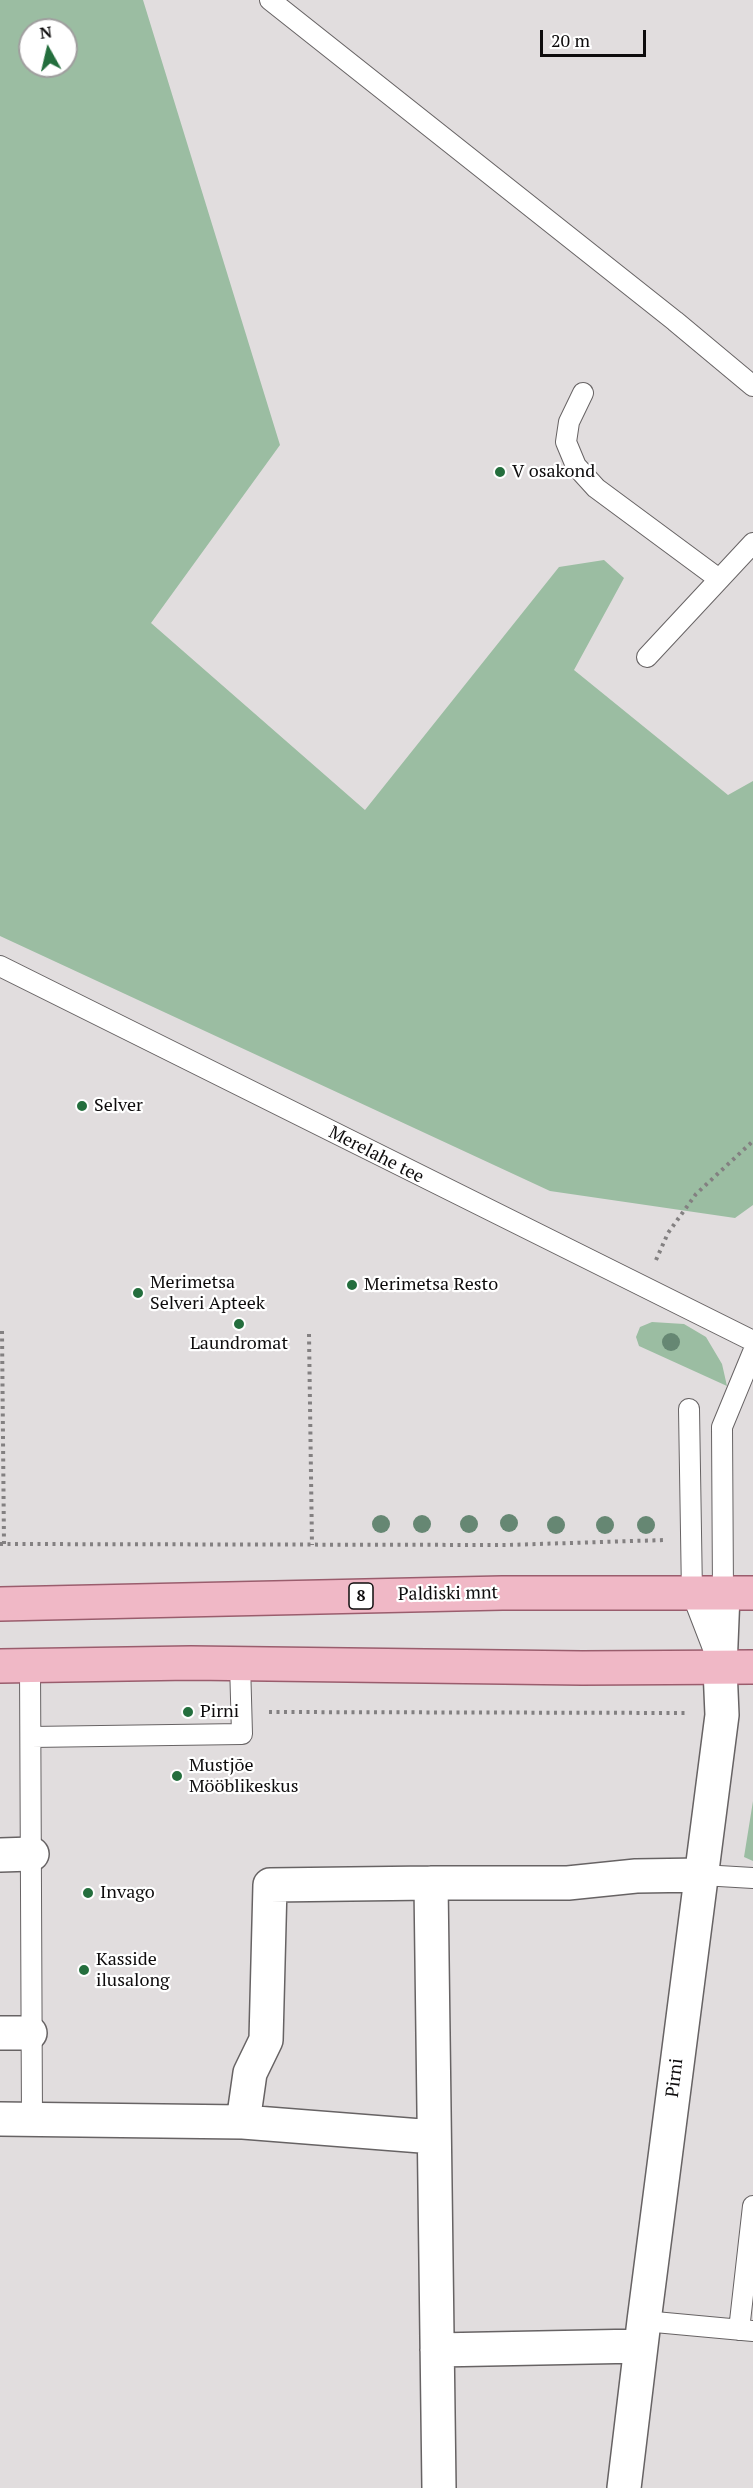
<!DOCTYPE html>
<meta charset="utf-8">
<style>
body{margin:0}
#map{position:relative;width:753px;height:2488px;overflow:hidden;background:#e1ddde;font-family:"PT Serif",serif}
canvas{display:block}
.north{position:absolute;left:18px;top:18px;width:60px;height:60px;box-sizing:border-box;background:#fff;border:2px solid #9f9e9e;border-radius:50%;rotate:352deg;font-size:16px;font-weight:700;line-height:24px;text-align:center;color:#0e0c0d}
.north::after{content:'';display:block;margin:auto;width:21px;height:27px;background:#246e3d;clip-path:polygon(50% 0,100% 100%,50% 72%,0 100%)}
.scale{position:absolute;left:540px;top:30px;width:106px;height:27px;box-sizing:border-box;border:3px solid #0e0c0d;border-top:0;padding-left:8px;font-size:18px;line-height:21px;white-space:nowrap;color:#0e0c0d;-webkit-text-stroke:4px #fff;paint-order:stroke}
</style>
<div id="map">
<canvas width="753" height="2488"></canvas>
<div class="north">N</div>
<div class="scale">20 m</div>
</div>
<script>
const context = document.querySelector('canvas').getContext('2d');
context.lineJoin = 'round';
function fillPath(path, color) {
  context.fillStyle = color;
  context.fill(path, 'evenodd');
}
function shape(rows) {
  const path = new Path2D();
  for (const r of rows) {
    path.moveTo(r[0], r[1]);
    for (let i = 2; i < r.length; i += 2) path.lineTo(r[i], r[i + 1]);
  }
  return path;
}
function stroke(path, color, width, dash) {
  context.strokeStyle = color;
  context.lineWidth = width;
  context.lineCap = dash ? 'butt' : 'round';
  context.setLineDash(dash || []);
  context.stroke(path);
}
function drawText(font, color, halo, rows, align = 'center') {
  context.font = font + ' "PT Serif",serif';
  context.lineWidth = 4.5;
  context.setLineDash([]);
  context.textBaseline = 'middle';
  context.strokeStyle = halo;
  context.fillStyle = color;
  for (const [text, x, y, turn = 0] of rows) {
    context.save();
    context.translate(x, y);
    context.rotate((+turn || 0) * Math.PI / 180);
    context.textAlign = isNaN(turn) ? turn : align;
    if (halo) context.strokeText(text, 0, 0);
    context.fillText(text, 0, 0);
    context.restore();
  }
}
const green = shape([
 [0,0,143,0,280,445,151,623,365,810,559,567,604,560,624,578,574,670,728,795,753,781,753,1205,735,1218,550,1191,0,936],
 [30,30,66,30,66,66,30,66],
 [652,1322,684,1324,706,1337,722,1364,727,1386,639,1346,636,1337,640,1327],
 [753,1801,753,1861,744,1857]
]);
const path = shape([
 [656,1260,668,1233,696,1194,753,1141],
 [2,1331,4,1544],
 [309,1334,312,1545],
 [0,1544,506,1545,665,1540],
 [269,1712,687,1713]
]);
const service = shape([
 [270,0,675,321,753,386],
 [583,393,569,422,566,442,576,466,596,488,719,579],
 [647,657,753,543],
 [0,966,753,1341],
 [689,1409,692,1594,714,1651],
 [723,1594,722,1427,753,1352],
 [30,1666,32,2118],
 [31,1737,242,1734,240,1663],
 [702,1875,753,1878],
 [644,2321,753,2331],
 [739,2330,753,2206]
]);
const minor = shape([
 [0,1855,32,1854],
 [0,2033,30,2033],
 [0,2119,243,2122,434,2137],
 [243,2122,250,2073,266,2040,270,1885,431,1883],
 [437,2350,641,2346],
 [439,2488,431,1883,568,1883,636,1876,702,1875],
 [624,2488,644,2321,722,1715,720,1668,723,1594]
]);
const primary = shape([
 [0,1604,502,1593,753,1593],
 [0,1666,191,1663,582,1668,753,1667]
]);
const trees = [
 [671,1342],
 [509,1523],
 [381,1524],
 [422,1524],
 [469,1524],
 [556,1525],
 [605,1525],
 [646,1525]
];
const markers = [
 [500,472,6,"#246e3d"],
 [82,1106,6,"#246e3d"],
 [352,1285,6,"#246e3d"],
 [138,1293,6,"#246e3d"],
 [239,1324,6,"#246e3d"],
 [188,1712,6,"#246e3d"],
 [177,1776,6,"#246e3d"],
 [88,1893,6,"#246e3d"],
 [84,1970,6,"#246e3d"]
];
const shields = [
 [361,1596,24]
];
const shieldNames = [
 ["8",361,1596]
];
const poiNames = [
 ["V osakond",512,472],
 ["Selver",94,1106],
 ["Merimetsa",150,1283],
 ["Selveri Apteek",150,1304],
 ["Merimetsa Resto",364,1285],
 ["Laundromat",239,1344,"center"],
 ["Pirni",200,1712],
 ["Mustjõe",189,1766],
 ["Mööblikeskus",189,1787],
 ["Invago",100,1893],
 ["Kasside",96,1960],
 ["ilusalong",96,1981]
];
const streetNames = [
 ["Merelahe tee",376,1155,27],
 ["Paldiski mnt",448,1594,-1],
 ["Pirni",675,2078,-83]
];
fillPath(green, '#9bbda2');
stroke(service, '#676364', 22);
stroke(minor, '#676364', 36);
stroke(primary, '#9a5d6d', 36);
stroke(path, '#838081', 4, [3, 4.5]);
stroke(service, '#fff', 20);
stroke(minor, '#fff', 33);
stroke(primary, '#f0b8c6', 33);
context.fillStyle = '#668773';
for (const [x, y] of trees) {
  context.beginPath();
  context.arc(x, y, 9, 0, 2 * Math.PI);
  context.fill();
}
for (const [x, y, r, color] of markers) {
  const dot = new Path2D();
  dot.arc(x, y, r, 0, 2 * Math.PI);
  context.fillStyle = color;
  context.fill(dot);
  stroke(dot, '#fff', 2);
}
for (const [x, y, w] of shields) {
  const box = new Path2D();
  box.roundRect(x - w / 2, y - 13, w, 26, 4.5);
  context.fillStyle = '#fff';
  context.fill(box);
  stroke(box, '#0e0c0d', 1.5);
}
drawText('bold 16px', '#0e0c0d', null, shieldNames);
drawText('18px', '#0e0c0d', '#fff', poiNames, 'left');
drawText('18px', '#0e0c0d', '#fff', streetNames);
</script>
